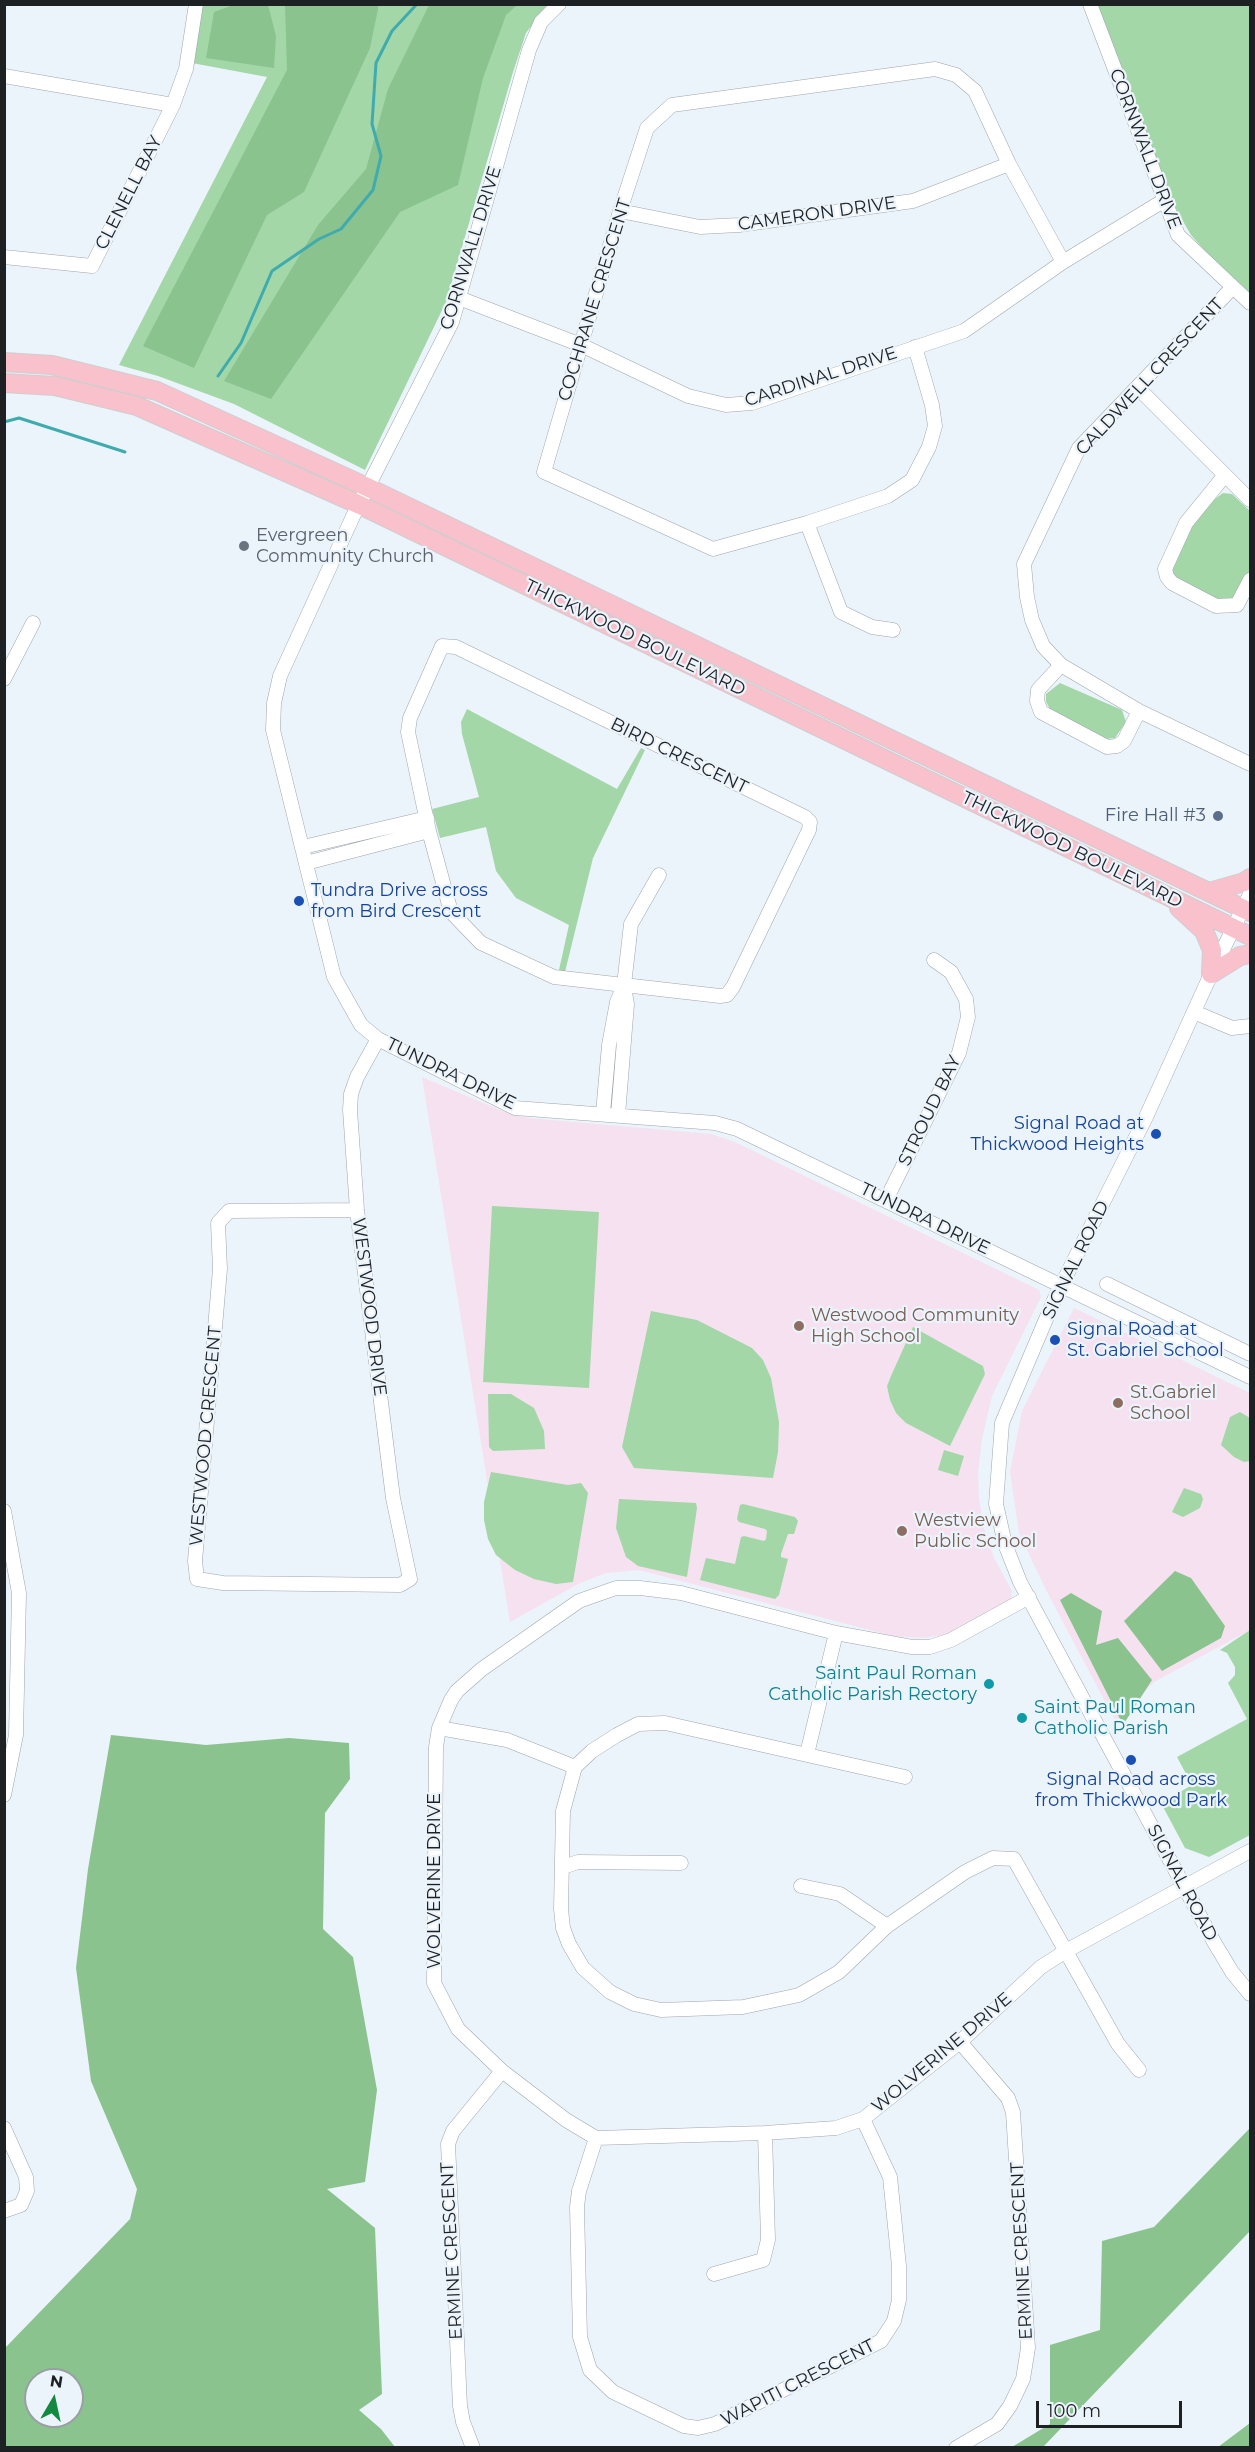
<!DOCTYPE html>
<style>
body{margin:0}
#map{position:relative;width:1255px;height:2452px;overflow:hidden;background:#ebf3fb;font-family:Montserrat,sans-serif}
canvas{display:block}
.frame{position:absolute;inset:0;border:6px solid #1e2124;pointer-events:none}
.north{position:absolute;left:24px;top:2368px;width:60px;height:60px;box-sizing:border-box;background:#ebf3fb;border:2px solid #999fa5;border-radius:50%;rotate:9deg;font-size:16px;font-weight:700;line-height:24px;text-align:center;color:#1e2124}
.north::after{content:'';display:block;margin:auto;width:21px;height:27px;background:#148942;clip-path:polygon(50% 0,100% 100%,50% 72%,0 100%)}
.scale{position:absolute;left:1036px;top:2401px;width:146px;height:27px;box-sizing:border-box;border:3px solid #1e2124;border-top:0;padding-left:8px;font-size:18px;line-height:21px;white-space:nowrap;color:#1e2124;-webkit-text-stroke:4px #ebf3fb;paint-order:stroke}
</style>
<div id="map">
<canvas width="1255" height="2452"></canvas>
<div class="frame"></div>
<div class="north">N</div>
<div class="scale">100 m</div>
</div>
<script>
const context = document.querySelector('canvas').getContext('2d');
context.lineJoin = 'round';
function fillPath(path, color) {
  context.fillStyle = color;
  context.fill(path, 'evenodd');
}
function shape(rows) {
  const path = new Path2D();
  for (const r of rows) {
    path.moveTo(r[0], r[1]);
    for (let i = 2; i < r.length; i += 2) path.lineTo(r[i], r[i + 1]);
  }
  return path;
}
function stroke(path, color, width, dash) {
  context.strokeStyle = color;
  context.lineWidth = width;
  context.lineCap = dash ? 'butt' : 'round';
  context.setLineDash(dash || []);
  context.stroke(path);
}
function drawText(font, color, halo, rows, align = 'center') {
  context.font = font + ' Montserrat,sans-serif';
  context.lineWidth = 4.5;
  context.setLineDash([]);
  context.textBaseline = 'middle';
  context.strokeStyle = halo;
  context.fillStyle = color;
  for (const [text, x, y, turn = 0] of rows) {
    context.save();
    context.translate(x, y);
    context.rotate((+turn || 0) * Math.PI / 180);
    context.textAlign = isNaN(turn) ? turn : align;
    if (halo) context.strokeText(text, 0, 0);
    context.fillText(text, 0, 0);
    context.restore();
  }
}
const education = shape([
 [422,1077,502,1111,528,1118,711,1134,735,1142,1039,1290,1041,1297,992,1396,982,1439,978,1472,979,1499,984,1528,994,1558,1012,1591,1011,1599,949,1634,923,1638,893,1636,639,1570,606,1573,578,1584,510,1622],
 [1074,1308,1250,1393,1250,1630,1154,1682,1116,1722,1046,1590,1019,1533,1010,1472,1022,1411]
]);
const green = shape([
 [204,5,547,5,526,33,513,72,446,302,365,470,234,404,158,376,119,365,267,77,192,63,200,9],
 [1094,5,1250,5,1250,295,1207,253,1191,235,1177,211],
 [1223,493,1232,494,1250,511,1250,570,1234,600,1220,602,1175,578,1171,571,1189,529,1215,499],
 [1060,683,1122,710,1126,722,1115,738,1106,739,1050,709,1046,702,1046,694],
 [467,709,617,789,641,748,645,750,593,858,565,972,559,970,569,925,516,898,496,871,486,827,440,838,432,809,479,797,462,734,461,722],
 [492,1206,599,1212,589,1388,483,1382],
 [651,1311,697,1320,752,1348,763,1360,771,1378,779,1422,778,1452,773,1478,634,1468,622,1447],
 [913,1327,983,1366,985,1374,950,1446,906,1423,896,1413,890,1400,887,1386,891,1376],
 [488,1394,511,1394,534,1408,544,1431,545,1449,493,1451,489,1447],
 [1240,1412,1250,1418,1250,1461,1244,1462,1234,1457,1221,1445,1230,1417],
 [944,1450,964,1456,958,1476,938,1470],
 [491,1472,568,1485,581,1483,588,1493,573,1582,556,1584,534,1579,515,1570,496,1555,488,1539,484,1520,484,1502],
 [1184,1488,1201,1494,1203,1499,1200,1508,1183,1517,1172,1512],
 [619,1499,696,1503,697,1508,687,1577,638,1566,626,1557,616,1528],
 [743,1504,795,1517,798,1521,794,1534,788,1534,781,1554,781,1557,788,1559,779,1595,775,1599,700,1580,706,1558,735,1564,741,1537,744,1536,764,1541,766,1539,767,1531,765,1529,739,1522,737,1519,740,1505],
 [1250,1630,1250,1835,1209,1857,1185,1848,1161,1803,1192,1785,1177,1757,1247,1719,1228,1683,1235,1675,1235,1667,1227,1653,1220,1650]
]);
const forest = shape([
 [236,4,268,5,276,36,274,68,206,58,214,12],
 [285,5,378,4,378,9,370,48,304,192,267,215,194,368,143,346,287,70],
 [429,5,517,5,506,15,483,78,458,185,400,212,271,399,224,381,318,225,366,169,388,89],
 [1175,1571,1191,1578,1225,1626,1221,1638,1162,1671,1124,1621],
 [1071,1593,1102,1611,1096,1645,1118,1638,1152,1680,1123,1725,1060,1600],
 [111,1735,206,1745,289,1738,349,1743,350,1779,325,1813,323,1929,353,1957,377,2090,365,2182,327,2189,375,2228,382,2394,359,2410,381,2429,395,2447,5,2447,5,2348,130,2219,137,2189,91,2081,76,1968,88,1869],
 [36,2380,72,2380,72,2416,36,2416],
 [1250,2128,1250,2231,1043,2447,1012,2447,1050,2424,1050,2345,1100,2330,1102,2241,1154,2227],
 [1250,2423,1250,2447,1218,2447]
]);
const stream = shape([
 [218,376,241,343,272,271,319,239,341,229,373,190,381,156,372,124,376,63,392,31,417,4],
 [4,422,19,418,125,452]
]);
const minor = shape([
 [559,4,541,22,529,50,452,322,355,512,280,676,274,703,273,730,334,977,361,1025,378,1039,515,1108,715,1123,737,1129,1250,1377],
 [1090,4,1178,235,1250,303],
 [4,76,173,105],
 [620,211,700,227,739,225,913,201,1009,164],
 [4,257,92,266,173,105,186,69,196,4],
 [1233,287,1079,448,1024,564,1027,597,1032,620,1043,646,1061,665,1139,711,1250,764],
 [459,298,581,345,688,396,726,405,752,403,964,331,1063,262,1163,201],
 [915,347,932,405,935,426,929,447,912,480,888,496,807,523,713,549,544,472,620,211,647,128,672,105,935,69,956,75,975,91,1009,164,1063,262],
 [1138,388,1250,500],
 [1225,475,1186,523,1165,569,1167,577,1172,583,1216,606,1237,605,1250,580],
 [807,523,841,612,872,627,893,630],
 [442,646,456,647,805,817,810,822,809,830,733,987,727,995,720,996,554,977,481,943,451,912,429,831,408,732,410,718,442,646],
 [1061,665,1038,690,1037,701,1041,712,1107,747,1117,746,1124,741,1139,711],
 [4,679,33,623],
 [303,847,427,818],
 [306,863,429,831],
 [1250,894,1211,974,1146,1117,1055,1298,1002,1423,996,1504,1005,1544,1020,1582,1214,1942,1232,1972,1250,1994],
 [1194,1012,1232,1028,1250,1026],
 [603,1113,609,1045,617,1002,624,985,631,924,659,875],
 [618,1115,627,1004,624,987],
 [886,1200,959,1053,968,1017,966,999,951,972,934,960],
 [357,1210,229,1211,218,1223,220,1269,195,1561,197,1579,223,1583,400,1585,410,1579,393,1498,357,1210,350,1110,351,1094,357,1077,378,1039],
 [1107,1284,1250,1354],
 [4,1511,19,1593,16,1735,4,1795],
 [1029,1597,951,1640,930,1647,912,1647,836,1633,681,1593,640,1588,616,1588,579,1601,482,1669,457,1691,451,1700,439,1728,436,1747,434,1983,458,2029,502,2071,566,2120,596,2138,765,2133,836,2128,863,2119,960,2042,1041,1967,1066,1951,1250,1851],
 [439,1728,507,1740,575,1767],
 [807,1754,836,1633],
 [905,1777,665,1723,638,1724,617,1735,592,1751,575,1767,563,1811,561,1909,563,1928,569,1944,583,1968,610,1992,634,2004,661,2010,743,2007,799,1995,839,1972,887,1926,965,1872,993,1858,1014,1859,1118,2044,1139,2070],
 [563,1867,578,1862,681,1863],
 [801,1886,840,1894,887,1926],
 [4,2128,26,2177,27,2191,21,2205,4,2211],
 [596,2138,579,2191,577,2207,580,2337,590,2370,613,2392,684,2426,698,2428,715,2424,881,2341,894,2321,899,2300,899,2266,890,2177,863,2119],
 [714,2274,763,2260,768,2240,765,2133],
 [473,2448,463,2422,460,2406,448,2144,453,2131,502,2071],
 [956,2448,997,2424,1010,2406,1023,2379,1028,2348,1013,2112,1008,2098,960,2042]
]);
const major = shape([
 [4,362,52,365,157,391,369,488,1250,912],
 [4,383,55,386,137,406,360,505,1250,936],
 [1209,892,1244,882,1250,878],
 [1179,908,1204,931,1212,950,1211,974],
 [1211,974,1240,956,1250,954]
]);
const markers = [
 [244,546,6,"#6b7280"],
 [1218,816,6,"#5c6f8a"],
 [299,901,6,"#1a4fb4"],
 [1156,1134,6,"#1a4fb4"],
 [799,1326,6,"#8d6e63"],
 [1055,1340,6,"#1a4fb4"],
 [1118,1403,6,"#8d6e63"],
 [902,1531,6,"#8d6e63"],
 [989,1684,6,"#0f9aa8"],
 [1022,1718,6,"#0f9aa8"],
 [1131,1760,6,"#1a4fb4"]
];
const streetNames = [
 ["CORNWALL DRIVE",1145,149,69],
 ["CLENELL BAY",129,193,-63],
 ["CAMERON DRIVE",817,214,-8],
 ["CORNWALL DRIVE",471,248,-73],
 ["COCHRANE CRESCENT",595,300,-73],
 ["CARDINAL DRIVE",821,377,-18],
 ["CALDWELL CRESCENT",1150,377,-47],
 ["THICKWOOD BOULEVARD",635,638,26],
 ["BIRD CRESCENT",679,756,26],
 ["THICKWOOD BOULEVARD",1072,850,26],
 ["TUNDRA DRIVE",451,1074,26],
 ["STROUD BAY",930,1111,-64],
 ["TUNDRA DRIVE",925,1219,26],
 ["SIGNAL ROAD",1076,1260,-64],
 ["WESTWOOD DRIVE",369,1307,83],
 ["WESTWOOD CRESCENT",206,1436,-85],
 ["WOLVERINE DRIVE",435,1881,-90],
 ["SIGNAL ROAD",1182,1883,62],
 ["WOLVERINE DRIVE",942,2053,-40],
 ["ERMINE CRESCENT",452,2251,-93],
 ["ERMINE CRESCENT",1022,2251,-93],
 ["WAPITI CRESCENT",798,2383,-27]
];
const worshipNames = [
 ["Evergreen",256,536],
 ["Community Church",256,557]
];
const serviceNames = [
 ["Fire Hall #3",1206,816]
];
const transitNames = [
 ["Tundra Drive across",311,891],
 ["from Bird Crescent",311,912],
 ["Signal Road at",1144,1124,"right"],
 ["Thickwood Heights",1144,1145,"right"],
 ["Signal Road at",1067,1330],
 ["St. Gabriel School",1067,1351],
 ["Signal Road across",1131,1780,"center"],
 ["from Thickwood Park",1131,1801,"center"]
];
const educationNames = [
 ["Westwood Community",811,1316],
 ["High School",811,1337],
 ["St.Gabriel",1130,1393],
 ["School",1130,1414],
 ["Westview",914,1521],
 ["Public School",914,1542]
];
const cultureNames = [
 ["Saint Paul Roman",977,1674],
 ["Catholic Parish Rectory",977,1695],
 ["Saint Paul Roman",1034,1708,"left"],
 ["Catholic Parish",1034,1729,"left"]
];
fillPath(education, '#f6e1f0');
fillPath(green, '#a3d7a7');
fillPath(forest, '#8ac38e');
stroke(stream, '#40abaf', 3);
stroke(minor, '#9ea6ad', 15);
stroke(major, '#cececf', 20);
stroke(minor, '#fff', 14);
stroke(major, '#f8c1cc', 18);
for (const [x, y, r, color] of markers) {
  const dot = new Path2D();
  dot.arc(x, y, r, 0, 2 * Math.PI);
  context.fillStyle = color;
  context.fill(dot);
  stroke(dot, '#ebf3fb', 2);
}
drawText('18px', '#1e2124', '#ebf3fb', streetNames);
drawText('18px', '#5b616d', '#ebf3fb', worshipNames, 'left');
drawText('18px', '#4e5e75', '#ebf3fb', serviceNames, 'right');
drawText('18px', '#164399', '#ebf3fb', transitNames, 'left');
drawText('18px', '#785e54', '#ebf3fb', educationNames, 'left');
drawText('18px', '#0d838f', '#ebf3fb', cultureNames, 'right');
</script>
